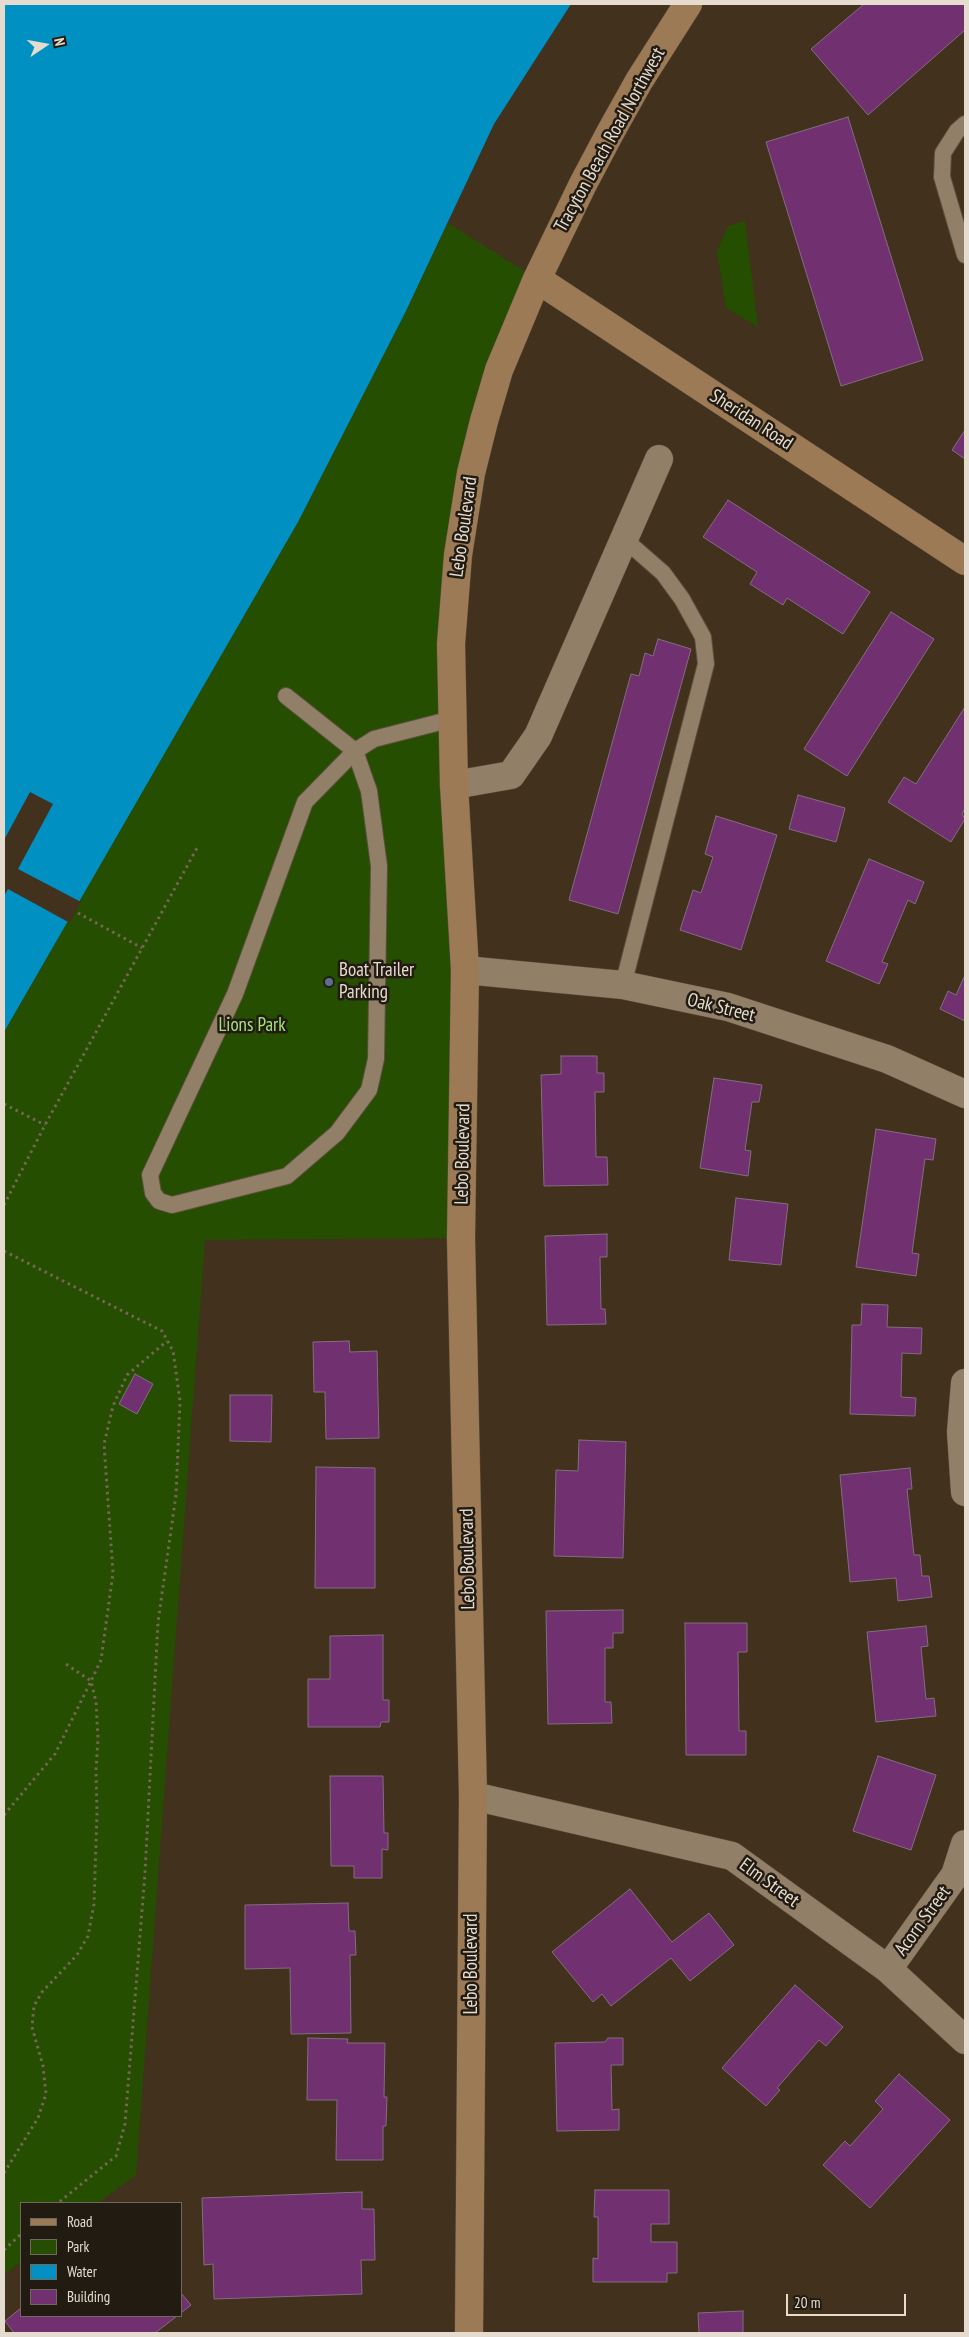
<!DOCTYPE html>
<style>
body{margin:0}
#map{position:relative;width:969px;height:2337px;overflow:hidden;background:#41311d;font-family:"PT Sans Narrow",sans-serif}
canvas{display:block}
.frame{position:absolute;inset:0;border:5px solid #e5dbce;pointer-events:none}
.legend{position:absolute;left:20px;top:2202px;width:162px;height:115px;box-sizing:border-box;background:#221b12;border:1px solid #70685d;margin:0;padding:6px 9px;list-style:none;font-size:15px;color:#e5dbce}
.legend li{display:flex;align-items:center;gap:10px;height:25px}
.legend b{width:25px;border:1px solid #70685d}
.north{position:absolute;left:20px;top:20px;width:50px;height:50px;-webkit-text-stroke:4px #221b12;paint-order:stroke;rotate:78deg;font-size:14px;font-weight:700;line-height:20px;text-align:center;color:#e5dbce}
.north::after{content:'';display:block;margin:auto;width:18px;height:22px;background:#e5dbce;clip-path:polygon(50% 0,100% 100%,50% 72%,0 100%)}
.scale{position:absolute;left:786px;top:2294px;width:120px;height:22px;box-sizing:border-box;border:2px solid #e5dbce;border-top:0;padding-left:6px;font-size:15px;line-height:18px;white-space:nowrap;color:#e5dbce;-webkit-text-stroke:4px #221b12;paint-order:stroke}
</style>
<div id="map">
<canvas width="969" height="2337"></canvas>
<div class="frame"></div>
<ul class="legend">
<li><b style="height:6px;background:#9c7a55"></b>Road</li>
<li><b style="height:14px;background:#254e00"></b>Park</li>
<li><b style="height:14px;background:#0090c2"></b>Water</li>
<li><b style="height:14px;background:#713070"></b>Building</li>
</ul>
<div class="north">N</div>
<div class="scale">20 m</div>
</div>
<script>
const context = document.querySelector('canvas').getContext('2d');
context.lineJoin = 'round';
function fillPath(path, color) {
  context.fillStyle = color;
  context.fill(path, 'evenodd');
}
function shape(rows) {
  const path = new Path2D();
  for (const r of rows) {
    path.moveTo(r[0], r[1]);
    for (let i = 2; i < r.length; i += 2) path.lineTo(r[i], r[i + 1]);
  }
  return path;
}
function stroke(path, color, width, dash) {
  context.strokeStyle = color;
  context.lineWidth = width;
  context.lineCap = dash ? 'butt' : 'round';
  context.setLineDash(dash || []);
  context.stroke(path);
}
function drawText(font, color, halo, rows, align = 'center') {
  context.font = font + ' "PT Sans Narrow",sans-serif';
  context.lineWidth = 5;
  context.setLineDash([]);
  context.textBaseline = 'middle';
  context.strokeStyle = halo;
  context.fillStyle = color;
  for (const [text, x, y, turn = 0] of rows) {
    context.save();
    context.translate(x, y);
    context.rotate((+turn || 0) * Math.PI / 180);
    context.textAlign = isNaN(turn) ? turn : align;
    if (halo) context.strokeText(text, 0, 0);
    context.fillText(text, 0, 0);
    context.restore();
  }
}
const green = shape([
 [745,221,758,327,726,308,717,251,728,226],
 [448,223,537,279,458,555,461,1238,205,1240,136,2175,98,2203,21,2203,21,2262,4,2275,4,1032,298,522,405,313]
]);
const water = shape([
 [4,4,571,4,494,124,405,313,298,522,4,1032]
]);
const pier = shape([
 [30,792,53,804,18,869,81,902,70,923,8,889,4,896,4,840]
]);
const building = shape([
 [864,4,965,4,965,30,868,115,811,49,864,4],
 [848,117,923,360,841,386,766,142,848,117],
 [965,430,965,459,952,450,965,430],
 [728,500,870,592,843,634,787,598,783,605,750,584,757,572,703,537,728,500],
 [891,612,934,639,847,776,804,749,891,612],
 [658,639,691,649,618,914,569,900,631,674,639,676,645,653,653,656,658,639],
 [965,707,965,809,962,814,965,819,951,842,888,802,904,777,916,784,965,707],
 [798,795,845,808,836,842,789,829,798,795],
 [716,816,777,835,741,950,680,930,693,890,701,893,713,857,705,854,716,816],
 [869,859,924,882,915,904,908,900,882,962,888,964,879,984,826,961,869,859],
 [965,975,965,1021,940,1009,948,991,956,995,965,975],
 [561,1056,597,1056,597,1073,604,1073,604,1092,595,1092,596,1157,607,1157,608,1185,544,1186,541,1075,561,1074,561,1056],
 [714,1078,762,1085,759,1102,752,1102,745,1150,751,1151,748,1176,700,1168,714,1078],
 [876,1129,936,1139,933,1160,925,1159,912,1253,919,1254,916,1276,856,1267,876,1129],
 [736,1198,788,1204,781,1265,729,1260,736,1198],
 [607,1234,607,1257,600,1257,601,1309,605,1309,606,1324,547,1325,545,1236,607,1234],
 [862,1304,888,1305,887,1327,922,1328,921,1354,902,1353,901,1397,916,1398,915,1416,850,1414,852,1325,861,1325,862,1304],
 [349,1341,350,1352,377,1351,379,1438,326,1439,325,1392,314,1392,313,1342,349,1341],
 [135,1374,153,1384,137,1414,119,1404,135,1374],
 [230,1395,272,1395,271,1442,230,1441,230,1395],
 [579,1440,626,1442,623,1558,554,1556,556,1470,578,1471,579,1440],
 [316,1467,375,1468,375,1588,315,1588,316,1467],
 [910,1468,912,1489,907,1489,914,1555,920,1555,922,1576,929,1576,932,1597,898,1601,896,1578,850,1582,840,1475,910,1468],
 [623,1610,623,1633,613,1633,613,1648,605,1648,605,1702,611,1702,612,1723,548,1724,546,1611,623,1610],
 [685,1623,747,1623,747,1652,738,1652,739,1731,746,1731,746,1755,686,1755,685,1623],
 [926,1626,928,1646,921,1647,926,1699,934,1698,936,1716,876,1722,867,1632,926,1626],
 [383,1635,383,1700,389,1700,389,1722,381,1722,380,1727,308,1727,308,1679,330,1679,330,1636,383,1635],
 [878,1756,936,1775,911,1850,853,1831,878,1756],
 [330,1776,383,1776,384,1833,388,1833,388,1850,382,1849,382,1878,354,1878,354,1866,331,1866,330,1776],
 [630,1889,672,1942,709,1913,734,1945,690,1981,671,1958,611,2006,602,1994,593,2002,552,1952,630,1889],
 [348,1903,349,1931,355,1931,356,1955,350,1955,351,2033,291,2034,290,1968,245,1969,245,1905,348,1903],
 [795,1985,843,2027,826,2046,819,2040,777,2088,780,2090,766,2106,722,2068,795,1985],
 [308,2038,348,2039,347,2043,385,2043,384,2097,387,2097,386,2126,383,2126,383,2160,336,2160,337,2100,307,2100,308,2038],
 [608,2038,623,2038,623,2065,611,2065,612,2110,619,2109,619,2130,557,2131,555,2043,605,2042,608,2038],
 [899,2074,950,2120,870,2208,823,2165,845,2141,850,2146,883,2109,875,2101,899,2074],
 [595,2190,669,2190,669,2224,651,2224,651,2242,677,2242,677,2273,667,2273,667,2282,593,2282,593,2258,598,2259,598,2217,594,2217,595,2190],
 [362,2192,362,2209,374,2209,375,2260,361,2260,362,2294,214,2299,213,2264,204,2265,202,2198,362,2192],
 [181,2293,191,2305,181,2313,181,2293],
 [21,2308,21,2316,177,2316,155,2333,14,2333,5,2321,21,2308],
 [743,2311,743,2333,699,2333,698,2313,743,2311]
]);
const path = shape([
 [78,913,142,948],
 [4,1104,45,1125],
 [4,1205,45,1125,197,848],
 [4,1251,162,1331,173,1351,180,1401,176,1495,158,1622,145,1873,125,2124,116,2156,58,2203],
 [4,1815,55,1754,91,1681,63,1662],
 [4,2173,38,2118,46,2094,43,2066,32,2027,34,2006,42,1992,77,1955,88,1936,94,1904,97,1812,96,1770,98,1739,96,1702,91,1681,101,1660,113,1573,104,1444,113,1406,127,1375,167,1341],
 [4,2250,21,2234]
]);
const service = shape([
 [965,124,957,131,943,153,942,177,965,255],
 [286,696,355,751,369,791,379,866,376,1059,369,1090,337,1133,287,1176,172,1205,159,1201,153,1193,150,1175,235,994,305,802,355,751,374,739,452,719],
 [623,985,706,664,703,637,682,599,663,573,624,539]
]);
const minor = shape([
 [454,785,511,775,538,736,659,459],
 [465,970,623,985,728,1007,887,1059,965,1094],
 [965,1383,961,1432,965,1492],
 [473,1796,732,1856,888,1969,965,2040],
 [888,1969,955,1875,965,1844]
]);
const secondary = shape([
 [537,279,965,561],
 [469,2333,473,1796,461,1238,465,970,454,785,451,644,458,555,471,473,484,421,499,370,537,279,583,184,610,133,639,81,688,4]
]);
const markers = [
 [329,982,5,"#5c6f8a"]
];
const streetNames = [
 ["Tracyton Beach Road Northwest",610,140,-61],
 ["Sheridan Road",751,420,33],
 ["Lebo Boulevard",464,527,-82],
 ["Oak Street",721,1008,14],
 ["Lebo Boulevard",463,1154,-89],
 ["Lebo Boulevard",468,1559,-91],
 ["Elm Street",769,1883,36],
 ["Acorn Street",923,1921,-54],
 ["Lebo Boulevard",472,1964,-90]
];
const poiNames = [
 ["Boat Trailer",339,971],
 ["Parking",339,993]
];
const parkNames = [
 ["Lions Park",252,1026]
];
fillPath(green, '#254e00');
fillPath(water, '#0090c2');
fillPath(pier, '#41311d');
fillPath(building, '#713070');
stroke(building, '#836d81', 1);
stroke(service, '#5c4f3d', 18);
stroke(minor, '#5c4f3d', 29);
stroke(secondary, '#5c4f3d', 29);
stroke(path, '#756655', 3, [2.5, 4]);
stroke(service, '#917f68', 16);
stroke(minor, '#917f68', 28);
stroke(secondary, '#9c7a55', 28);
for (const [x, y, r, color] of markers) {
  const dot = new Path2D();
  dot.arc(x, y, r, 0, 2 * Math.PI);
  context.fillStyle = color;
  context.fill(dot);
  stroke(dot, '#221b12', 2);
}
drawText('19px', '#e5dbce', '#221b12', streetNames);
drawText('19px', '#e5dbce', '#221b12', poiNames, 'left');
drawText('19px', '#a1e579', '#221b12', parkNames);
</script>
